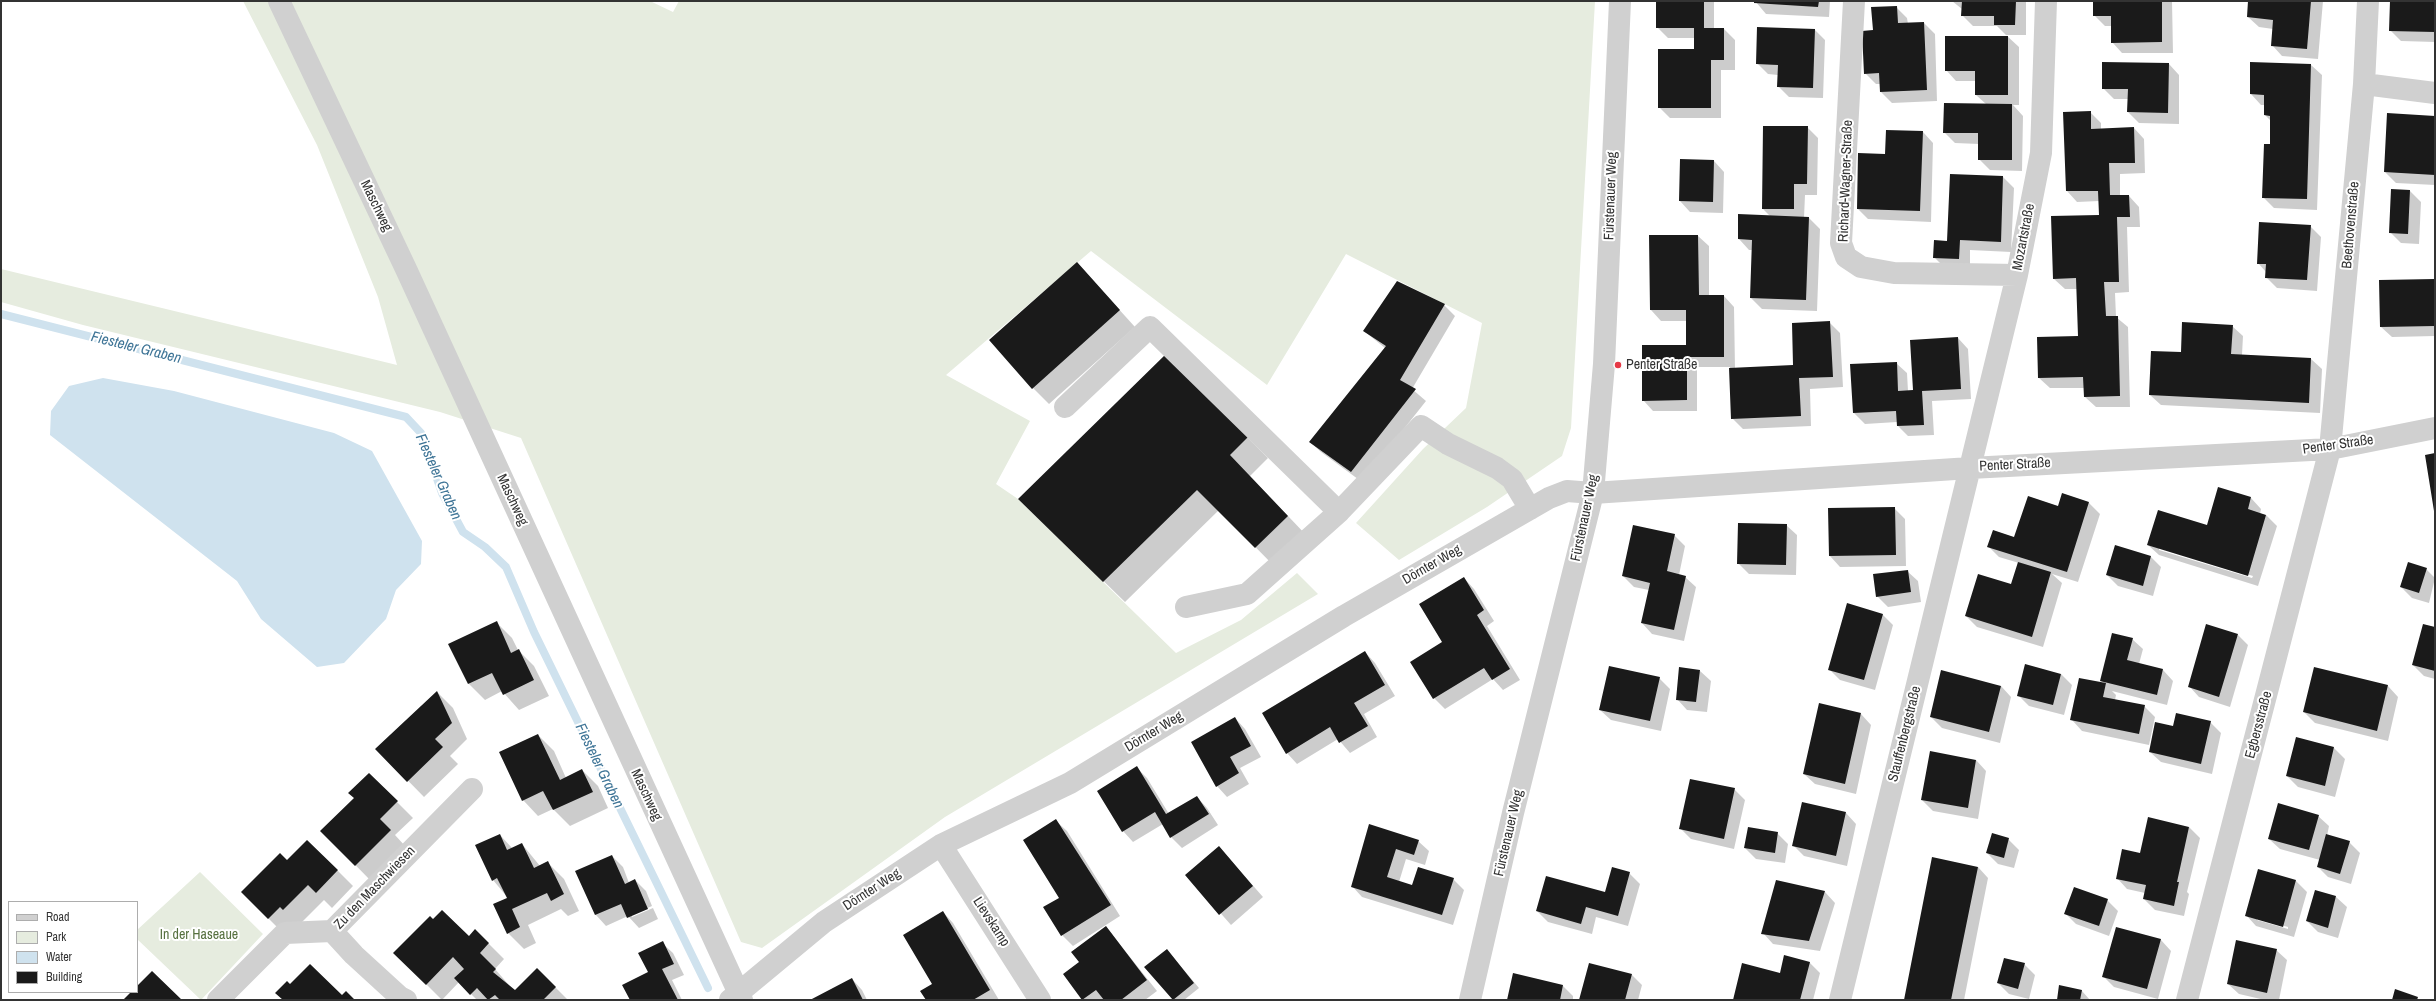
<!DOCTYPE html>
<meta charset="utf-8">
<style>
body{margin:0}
#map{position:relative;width:2436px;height:1001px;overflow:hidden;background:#fff;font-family:"Archivo Narrow",sans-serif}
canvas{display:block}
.frame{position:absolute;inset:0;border:2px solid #333;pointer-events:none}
.legend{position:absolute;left:8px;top:901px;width:130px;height:92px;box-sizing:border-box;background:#fff;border:1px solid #adadad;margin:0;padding:5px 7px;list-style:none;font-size:12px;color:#333}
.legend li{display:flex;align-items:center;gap:8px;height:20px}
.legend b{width:20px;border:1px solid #adadad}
</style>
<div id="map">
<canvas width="2436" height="1001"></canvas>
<div class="frame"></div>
<ul class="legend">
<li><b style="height:5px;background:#d0d0d0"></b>Road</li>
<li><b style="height:11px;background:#e6ecdf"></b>Park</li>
<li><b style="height:11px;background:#cfe2ee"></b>Water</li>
<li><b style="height:11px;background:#1a1a1a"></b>Building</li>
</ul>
</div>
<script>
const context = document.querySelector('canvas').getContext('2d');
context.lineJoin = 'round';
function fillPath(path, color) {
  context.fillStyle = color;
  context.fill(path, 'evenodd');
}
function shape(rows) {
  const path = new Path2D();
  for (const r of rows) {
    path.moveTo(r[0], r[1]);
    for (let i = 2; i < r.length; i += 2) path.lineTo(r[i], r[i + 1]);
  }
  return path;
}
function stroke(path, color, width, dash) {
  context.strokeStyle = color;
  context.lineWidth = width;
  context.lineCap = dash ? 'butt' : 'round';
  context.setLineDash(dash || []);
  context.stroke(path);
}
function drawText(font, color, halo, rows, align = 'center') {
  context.font = font + ' "Archivo Narrow",sans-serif';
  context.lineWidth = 4;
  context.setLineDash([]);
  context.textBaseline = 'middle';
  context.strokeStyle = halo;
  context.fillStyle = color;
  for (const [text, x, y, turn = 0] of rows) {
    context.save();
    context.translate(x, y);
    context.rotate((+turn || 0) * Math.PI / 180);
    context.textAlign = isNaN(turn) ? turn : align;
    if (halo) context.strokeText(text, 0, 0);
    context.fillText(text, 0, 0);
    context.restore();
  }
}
const green = shape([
 [243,1,650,1,673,12,679,1,1595,1,1571,428,1562,456,1487,507,1399,560,1356,523,1423,449,1466,408,1482,323,1346,254,1267,385,1091,251,946,375,1030,421,996,484,1018,499,1176,653,1241,620,1297,573,1318,594,945,817,762,948,741,942,521,438,440,412,83,325,1,302,1,269,397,365,378,297,317,145],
 [200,872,263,934,201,1000,137,939,137,930]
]);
const water = shape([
 [103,378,174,391,334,433,372,451,422,541,421,564,396,590,386,619,344,663,317,667,261,619,237,581,50,435,51,411,69,386]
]);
const shadow = shape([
 [1657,1,1714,1,1714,29,1724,29,1735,40,1735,70,1721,70,1721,118,1670,118,1659,107,1695,50,1695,38,1668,38,1657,27],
 [1755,1,1830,1,1829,17,1766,14],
 [1952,1,2026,1,2026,35,2006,35,2019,47,2019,105,2013,105,2023,116,2022,171,1990,170,1979,159,1979,144,1955,143,1944,132,1986,104,1976,95,1976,81,1956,81,1946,70,2008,37,1997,26,1973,26,1962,15,1962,9],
 [2094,1,2172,1,2173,53,2122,53,2112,42,2112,26,2105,26,2094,15],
 [2249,1,2323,1,2318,59,2282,56,2272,45,2273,29,2259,27,2248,17],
 [2391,1,2435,1,2435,42,2401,41,2390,30],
 [1897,8,1907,18,1908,24,1924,23,1935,34,1937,101,1892,103,1881,92,1881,84,1876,84,1865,73],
 [1815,30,1825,40,1823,98,1789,97,1778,86,1778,75,1768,74,1757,63],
 [2169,64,2179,75,2179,124,2139,123,2128,112,2129,99,2114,99,2103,88],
 [2311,65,2322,75,2317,210,2274,208,2263,197,2270,145,2271,121,2265,115,2265,105,2261,105,2251,94],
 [2090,112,2101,123,2101,129,2134,128,2144,139,2145,173,2120,174,2120,196,2129,196,2139,207,2140,227,2127,227,2129,292,2115,293,2116,317,2128,327,2130,407,2096,407,2085,397,2085,388,2050,388,2039,378,2079,337,2078,289,2065,289,2054,279,2100,216,2099,201,2077,202,2067,191],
 [2435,117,2435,185,2396,183,2385,172],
 [1807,127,1818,138,1817,195,1805,195,1804,218,1809,218,1820,229,1817,311,1762,309,1751,298,1753,250,1749,250,1739,239,1770,216,1763,209],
 [1923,132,1933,143,1931,222,1868,219,1858,209,1886,155],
 [1714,161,1724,172,1723,213,1690,212,1680,201],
 [2003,177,2014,188,2011,252,1970,250,1970,269,1945,268,1934,257],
 [2392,190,2410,191,2421,202,2419,244,2401,243,2390,232],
 [2310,226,2321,237,2317,291,2277,288,2266,277,2266,272,2258,263],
 [1650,236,1698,236,1709,246,1709,296,1724,296,1734,307,1735,369,1794,366,1829,322,1840,333,1843,387,1810,389,1811,426,1743,429,1732,418,1730,367,1697,367,1697,411,1653,411,1643,400,1687,346,1687,321,1661,321,1651,310],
 [1077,263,1135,327,1049,404,1033,388],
 [2435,280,2435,336,2392,337,2381,327],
 [1444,305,1455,316,1412,389,1426,401,1362,482,1321,452,1310,442,1385,348,1364,331],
 [2232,326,2243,336,2242,355,2311,359,2322,369,2320,413,2161,405,2150,395,2181,353],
 [1958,338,1968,349,1971,399,1932,401,1934,435,1908,436,1898,426,1897,422,1865,424,1854,413,1896,363,1907,373,1908,391,1914,391],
 [1187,376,1268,458,1250,476,1308,537,1276,568,1219,510,1125,602,1040,519],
 [2063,495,2089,503,2100,514,2078,582,2052,574,2062,583,2043,647,1977,627,1966,616,2012,586,2019,563,1999,557,1988,546,2015,539,2059,507],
 [2251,498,2261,509,2260,514,2266,515,2277,526,2258,586,2159,555,2148,545,2207,526],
 [2159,548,2253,576,2252,578,2159,550],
 [1894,508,1905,519,1906,566,1840,567,1830,556],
 [1786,525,1797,535,1796,575,1749,574,1738,563],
 [1674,535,1685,546,1679,575,1685,577,1696,587,1684,641,1652,634,1642,623,1649,590,1634,587,1623,576],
 [2150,556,2161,567,2153,596,2118,586,2107,575],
 [2426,569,2435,578,2429,603,2412,598,2401,587],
 [1907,571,1918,581,1921,602,1888,607,1877,596],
 [1464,578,1474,589,1494,621,1487,626,1520,680,1503,690,1493,679,1445,709,1434,698,1444,643],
 [1882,614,1893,625,1875,690,1840,680,1829,669],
 [496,622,512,638,518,650,534,666,549,696,519,710,502,691,485,700,469,684],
 [2435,628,2435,679,2424,676,2413,665],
 [2238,635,2248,645,2230,707,2199,697,2189,686],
 [2132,639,2143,649,2139,664,2163,670,2173,681,2167,705,2112,691,2116,695,2115,700,2144,706,2155,717,2149,745,2082,731,2072,720,2105,684,2101,681],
 [1365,652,1375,663,1395,696,1364,714,1377,737,1350,753,1338,739,1297,764,1287,753],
 [1700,671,1711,681,1707,712,1687,710,1677,699],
 [2061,674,2072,685,2064,715,2029,706,2018,695],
 [1659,678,1670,689,1661,731,1611,720,1600,710],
 [2001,686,2011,697,2000,743,1942,728,1931,717],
 [2388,686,2398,697,2388,741,2315,723,2304,712],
 [437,692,453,708,467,739,450,756,458,764,424,797,377,749],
 [1861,714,1871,725,1856,794,1815,784,1804,774],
 [1235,718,1245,729,1261,757,1240,768,1249,784,1227,797,1217,786],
 [2210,722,2221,733,2212,774,2161,762,2150,752,2174,727],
 [538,735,554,751,566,778,582,770,598,786,608,808,570,826,553,809,538,816,523,800],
 [2296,739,2334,748,2345,759,2335,797,2298,787,2287,776],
 [1976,760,1986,771,1978,819,1933,811,1922,800],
 [1137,768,1147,778,1169,814,1197,797,1207,808,1218,825,1182,848,1171,837,1163,824,1133,842,1123,831],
 [369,774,413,818,395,835,406,847,371,881,322,831,355,798],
 [1734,789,1745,800,1734,849,1691,839,1680,828],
 [1846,813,1856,824,1847,866,1804,856,1793,845],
 [2318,816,2329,826,2327,836,2349,842,2360,853,2351,884,2328,877,2318,867,2320,860,2280,849,2269,839],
 [1056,821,1067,831,1120,916,1073,946,1062,935],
 [1370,826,1418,841,1429,851,1425,865,1406,859,1399,882,1413,886,1453,879,1464,890,1453,925,1362,897,1352,886],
 [2189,827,2200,838,2187,892,2189,894,2184,916,2155,910,2144,899,2145,893,2127,889,2117,878,2141,854],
 [1777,833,1788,844,1785,863,1756,859,1745,848],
 [500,835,513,849,522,844,540,866,548,863,564,879,579,911,568,916,561,909,528,925,536,943,524,949,508,933,508,898,493,880],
 [2008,839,2019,850,2014,868,1998,864,1987,853],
 [1219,847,1263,897,1231,925,1187,875],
 [612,856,623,867,629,883,635,880,646,891,652,906,632,915,632,917,653,908,658,919,639,928,628,916,606,926,596,915,577,872],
 [287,861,337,870,353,886,332,908,324,900,299,925,285,935,242,892],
 [1978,867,1988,878,1964,1000,1905,1000],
 [2259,871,2296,881,2307,892,2294,937,2256,926,2246,915],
 [2257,918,2288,927,2288,929,2257,920],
 [1629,873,1640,884,1628,926,1596,917,1592,934,1548,922,1537,911,1605,894],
 [1825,892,1835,903,1820,951,1773,944,1763,933],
 [2336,897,2347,907,2338,938,2318,932,2307,921],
 [2107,900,2118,911,2109,936,2076,924,2065,913],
 [943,912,953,923,999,1000,927,1000,934,984],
 [1106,927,1157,991,1145,1000,1083,1000,1064,974,1080,962],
 [475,930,504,959,495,969,515,992,537,969,568,1000,477,1000,459,982,442,1000,395,953,469,937],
 [2161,940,2171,951,2158,999,2114,987,2103,976],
 [662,943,673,953,684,975,672,980,682,1000,631,1000,649,973],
 [1167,950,1199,988,1184,1000,1173,1000,1146,967],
 [2276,950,2287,960,2279,1000,2265,1000,2239,994,2228,984],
 [1809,962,1820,973,1813,1000,1734,1000],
 [2024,964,2035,975,2029,999,2009,994,1998,983],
 [1632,975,1642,985,1638,1000,1580,1000],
 [852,979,862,990,867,1000,812,1000],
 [1563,986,1573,996,1573,1000,1508,1000],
 [2060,987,2082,991,2090,1000,2058,1000]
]);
const stream = shape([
 [1,314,406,417,421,433,442,493,463,532,485,547,506,567,534,632,708,988]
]);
const building = shape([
 [1656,1,1704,1,1704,28,1724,28,1724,60,1711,60,1711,108,1658,108,1658,49,1694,49,1694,28,1656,28],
 [1754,1,1819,1,1818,7,1754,3],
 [1962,1,2016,1,2015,25,1994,25,1994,16,1961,16],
 [2093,1,2162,1,2162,42,2111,43,2111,16,2093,16],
 [2248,1,2311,1,2307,49,2271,46,2273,20,2247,17],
 [2390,1,2435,1,2435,32,2389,31],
 [1897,6,1898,23,1924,22,1927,90,1880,92,1879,73,1864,74,1862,31,1873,30,1871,7],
 [1757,27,1815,29,1813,88,1777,87,1778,65,1756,64],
 [1945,36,2008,36,2008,95,1975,95,1975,71,1945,71],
 [2102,62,2169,63,2168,113,2127,112,2128,89,2102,89],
 [2250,62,2311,64,2307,199,2262,198,2264,144,2270,144,2270,116,2264,115,2264,95,2250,94],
 [1944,103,2012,104,2012,160,1978,160,1978,133,1943,133],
 [2091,111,2091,129,2134,127,2135,163,2109,163,2110,195,2129,195,2130,217,2117,217,2119,282,2104,282,2106,316,2118,316,2120,396,2084,397,2083,377,2038,378,2037,337,2078,336,2076,278,2053,279,2051,216,2099,215,2098,191,2066,191,2063,112],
 [2387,113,2435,116,2435,175,2384,172],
 [1763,126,1808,126,1807,184,1794,184,1794,209,1762,209],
 [1886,130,1923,131,1920,211,1857,209,1858,153,1885,154],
 [1680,159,1714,160,1713,202,1679,201],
 [1950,174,2003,176,2001,242,1960,240,1959,259,1933,258,1934,240,1947,241],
 [2391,189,2410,190,2408,234,2389,233],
 [1738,214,1809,217,1806,300,1750,298,1752,240,1738,239],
 [2259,222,2311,225,2307,280,2265,278,2266,264,2257,264],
 [1649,235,1698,235,1699,295,1724,295,1724,357,1687,357,1687,400,1642,401,1642,345,1686,345,1686,310,1650,310],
 [1077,262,1120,310,1032,389,989,340],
 [2435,279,2435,326,2380,327,2379,280],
 [1397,281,1445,304,1400,380,1416,389,1351,472,1309,442,1386,346,1363,331],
 [1830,321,1833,377,1799,378,1801,416,1731,419,1729,368,1793,365,1792,323],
 [2182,322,2233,325,2231,354,2311,358,2309,403,2149,395,2151,351,2181,352],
 [1958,337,1961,389,1922,391,1924,425,1897,426,1896,411,1853,413,1850,364,1897,362,1898,391,1913,390,1910,340],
 [1166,354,1248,437,1230,455,1288,516,1255,548,1197,490,1103,582,1018,499],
 [2435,453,2435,511,2434,511,2425,455],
 [2218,487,2251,497,2248,509,2266,515,2248,576,2147,545,2158,510,2207,525],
 [2062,493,2089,502,2067,572,1987,547,1993,530,2014,537,2028,496,2058,506],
 [1895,507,1896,555,1829,556,1828,508],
 [1738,523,1787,524,1786,565,1737,564],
 [1633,525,1675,534,1667,571,1686,576,1674,630,1641,623,1650,583,1622,576],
 [2115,545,2151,556,2143,586,2106,575],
 [2018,562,2051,572,2032,637,1965,616,1978,574,2011,584],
 [2408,562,2427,568,2419,593,2400,587],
 [1908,570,1911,592,1876,597,1873,574],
 [1464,577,1484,610,1477,615,1510,669,1492,680,1484,668,1433,699,1410,662,1442,642,1419,604],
 [1847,603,1883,614,1864,680,1828,670],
 [497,621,511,653,519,649,534,680,503,695,492,673,468,684,448,644],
 [2206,624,2238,634,2219,697,2188,687],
 [2423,624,2435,627,2435,671,2412,665],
 [2112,633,2133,638,2127,660,2163,669,2157,695,2100,681],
 [1365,651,1385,685,1354,703,1368,726,1339,743,1330,727,1286,754,1262,713],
 [2025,664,2061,674,2053,705,2017,696],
 [1609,666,1660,677,1650,721,1599,710],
 [1679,667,1700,670,1696,702,1676,700],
 [2314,667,2388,685,2377,731,2303,712],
 [1941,670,2001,686,1989,732,1930,717],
 [2079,678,2106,683,2103,697,2145,705,2139,734,2070,720],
 [437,691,452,723,435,739,443,747,407,782,375,749],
 [1819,703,1861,713,1845,784,1803,774],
 [2176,713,2211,721,2201,764,2149,752,2155,722,2173,726],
 [1235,717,1251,746,1230,757,1239,773,1216,787,1191,742],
 [538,734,560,780,582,769,593,792,553,810,543,791,522,801,499,752],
 [2296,737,2334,747,2325,786,2286,776],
 [1930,751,1976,760,1968,808,1921,800],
 [1137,766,1166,814,1197,796,1209,814,1170,838,1155,812,1122,832,1097,791],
 [369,773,398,801,380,819,391,830,355,866,320,831,354,798,348,793],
 [1690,779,1735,788,1724,839,1679,829],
 [1802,802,1846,812,1836,856,1792,846],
 [2278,803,2319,815,2309,850,2268,839],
 [2148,817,2189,827,2177,882,2179,882,2174,906,2143,899,2146,885,2116,879,2122,849,2140,853],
 [1056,819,1111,905,1061,936,1043,907,1059,898,1023,840],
 [1369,824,1419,840,1414,855,1396,849,1387,877,1412,885,1418,867,1454,878,1442,915,1351,887],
 [1748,827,1778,832,1775,853,1744,848],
 [1992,833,2009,838,2004,858,1986,853],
 [500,834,507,850,522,843,534,868,548,861,564,894,551,901,547,893,512,909,520,927,507,934,493,904,507,898,497,878,492,881,475,845],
 [2326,834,2350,841,2340,874,2317,867],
 [307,840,338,870,316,893,308,885,283,910,280,907,268,919,241,892,280,853,287,860],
 [1219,846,1253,886,1219,915,1185,875],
 [612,855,625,884,635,879,648,909,627,918,621,904,595,915,575,871],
 [1932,857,1978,867,1951,1000,1904,1000],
 [1612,867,1630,872,1618,916,1586,907,1581,924,1536,911,1546,876,1605,892],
 [2258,869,2296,880,2283,927,2245,916],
 [1776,880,1825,891,1809,941,1761,934],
 [2074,887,2108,899,2099,926,2064,914],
 [2315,890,2336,896,2328,928,2306,921],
 [442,910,469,936,475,929,489,943,480,953,496,969,493,972,515,990,537,968,556,987,543,1000,500,1000,495,995,488,1000,477,988,470,995,454,978,464,969,453,957,426,985,393,953,430,916,433,919],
 [943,911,990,990,973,1000,926,1000,920,991,932,984,903,935],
 [1106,926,1147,980,1121,1000,1104,1000,1096,990,1082,1000,1063,974,1079,962,1071,952],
 [2116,927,2161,939,2147,989,2102,977],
 [2236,940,2277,949,2267,993,2227,984],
 [663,941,674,964,662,969,678,1000,630,1000,622,985,648,972,638,953],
 [1167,949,1194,983,1173,1000,1144,967],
 [1784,955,1810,962,1800,1000,1733,1000,1742,963,1780,973],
 [2004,958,2025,963,2018,989,1997,983],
 [1589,963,1632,974,1625,1000,1579,1000],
 [310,964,342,995,346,991,355,1000,283,1000,275,993,287,981,290,984],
 [152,971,182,1000,123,1000,131,992,137,992,137,986],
 [1513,973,1563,985,1560,1000,1507,1000],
 [852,978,863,1000,810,1000],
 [2059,985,2082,990,2080,1000,2057,1000],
 [2395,989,2418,997,2417,1000,2392,1000]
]);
const minor = shape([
 [279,1,406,269,742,1000],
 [1854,1,1841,243,1846,257,1861,267,1894,273,2017,275],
 [2364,84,2435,93],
 [1065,407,1150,327,1339,512,1421,426,1448,444,1497,468,1512,479,1530,509],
 [1186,607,1247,594,1339,512],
 [941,845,1040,1000],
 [332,931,472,789],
 [332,931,354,955,400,997,406,1000],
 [218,1000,285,933,332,931],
 [730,1000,824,922,941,845,1070,783,1344,616,1549,498,1567,491,1593,493,1970,468,2330,449,2435,428],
 [1470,1000,1513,813,1593,493,1604,364,1620,1],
 [1840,1000,2017,275,2041,153,2046,1],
 [2187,1000,2330,449,2364,84,2368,1]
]);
const markers = [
 [1618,365,4,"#e63946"]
];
const streetNames = [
 ["Richard-Wagner-Straße",1846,181,-88],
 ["Fürstenauer Weg",1611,196,-88],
 ["Maschweg",376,206,64],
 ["Beethovenstraße",2351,225,-85],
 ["Mozartstraße",2024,237,-79],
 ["Penter Straße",2338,445,-8],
 ["Penter Straße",2015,465,-3],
 ["Maschweg",512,500,65],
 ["Fürstenauer Weg",1585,518,-78],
 ["Dörnter Weg",1432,565,-30],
 ["Egbersstraße",2259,725,-75],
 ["Dörnter Weg",1154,732,-31],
 ["Stauffenbergstraße",1905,734,-76],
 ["Maschweg",646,795,65],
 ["Fürstenauer Weg",1509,833,-77],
 ["Zu den Maschwiesen",375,888,-46],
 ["Dörnter Weg",872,890,-33],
 ["Lievskamp",991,922,57]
];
const poiNames = [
 ["Penter Straße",1626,365]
];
const parkNames = [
 ["In der Haseaue",199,935]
];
const waterNames = [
 ["Fiesteler Graben",136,348,14],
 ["Fiesteler Graben",438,477,66],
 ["Fiesteler Graben",599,766,64]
];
fillPath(green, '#e6ecdf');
fillPath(water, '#cfe2ee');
fillPath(shadow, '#0003');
stroke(stream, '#cfe2ee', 8);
fillPath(building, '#1a1a1a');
stroke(minor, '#d0d0d0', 22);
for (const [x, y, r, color] of markers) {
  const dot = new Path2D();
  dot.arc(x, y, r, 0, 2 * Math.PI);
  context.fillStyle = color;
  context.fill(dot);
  stroke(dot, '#fff', 1.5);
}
drawText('14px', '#333', '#fff', streetNames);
drawText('14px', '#333', '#fff', poiNames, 'left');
drawText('14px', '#56703f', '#fff', parkNames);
drawText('italic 15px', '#3f7597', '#fff', waterNames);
</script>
